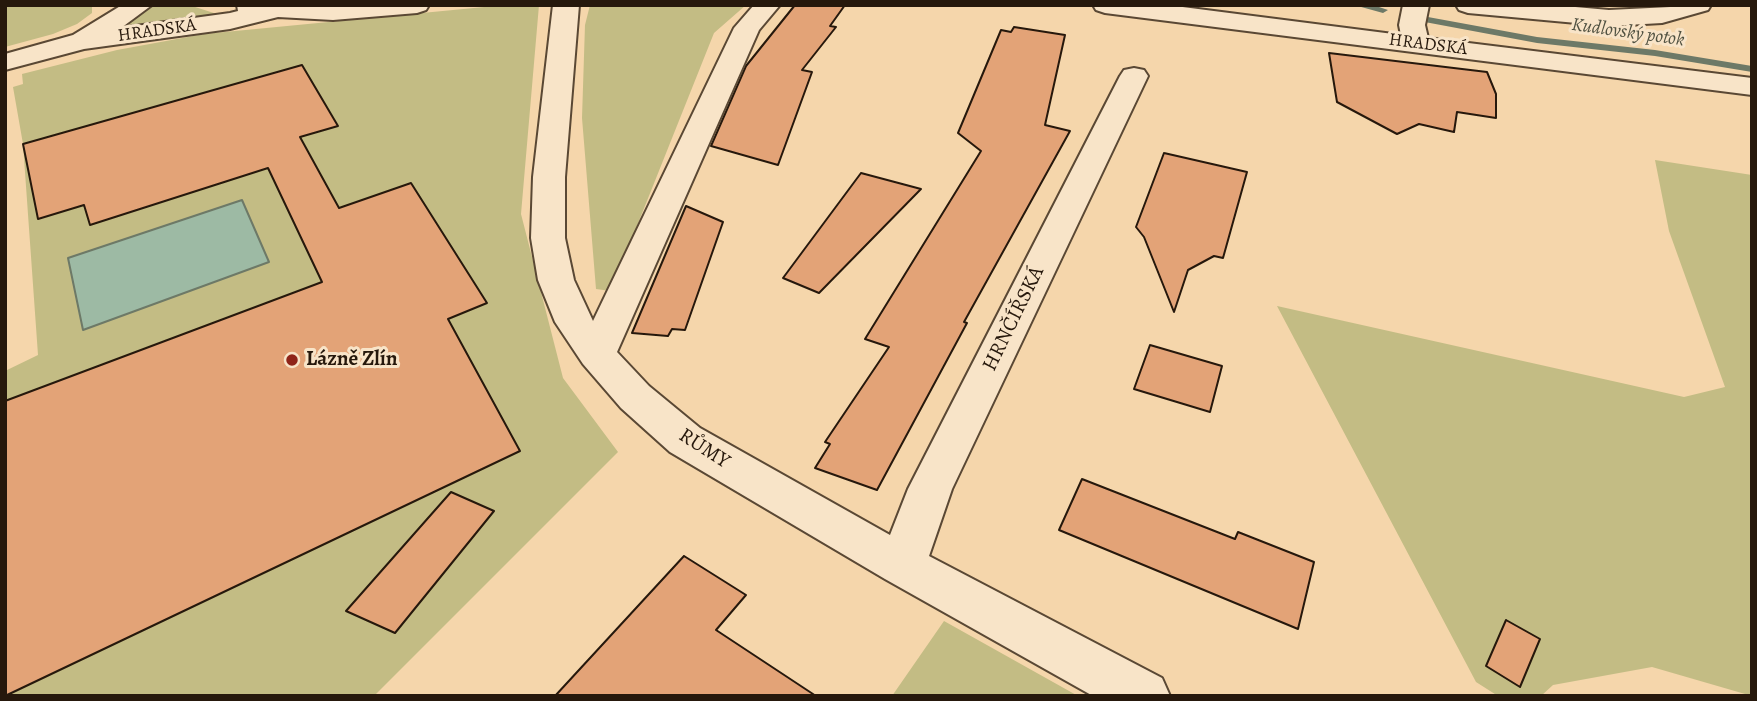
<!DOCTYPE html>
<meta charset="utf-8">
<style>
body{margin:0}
#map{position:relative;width:1757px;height:701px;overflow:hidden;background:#f5d6ab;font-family:Alegreya,serif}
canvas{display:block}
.frame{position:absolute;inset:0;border:7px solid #26180c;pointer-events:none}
</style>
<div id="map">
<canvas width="1757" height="701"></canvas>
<div class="frame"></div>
</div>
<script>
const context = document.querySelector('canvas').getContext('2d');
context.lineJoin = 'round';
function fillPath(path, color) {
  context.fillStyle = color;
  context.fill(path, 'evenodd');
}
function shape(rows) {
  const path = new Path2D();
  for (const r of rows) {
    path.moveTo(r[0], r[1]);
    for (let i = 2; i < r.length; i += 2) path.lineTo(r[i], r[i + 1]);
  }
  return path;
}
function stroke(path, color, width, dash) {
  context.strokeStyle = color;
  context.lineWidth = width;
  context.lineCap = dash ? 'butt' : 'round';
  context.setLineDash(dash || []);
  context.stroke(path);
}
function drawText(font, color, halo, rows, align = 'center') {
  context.font = font + ' Alegreya,serif';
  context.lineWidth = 6;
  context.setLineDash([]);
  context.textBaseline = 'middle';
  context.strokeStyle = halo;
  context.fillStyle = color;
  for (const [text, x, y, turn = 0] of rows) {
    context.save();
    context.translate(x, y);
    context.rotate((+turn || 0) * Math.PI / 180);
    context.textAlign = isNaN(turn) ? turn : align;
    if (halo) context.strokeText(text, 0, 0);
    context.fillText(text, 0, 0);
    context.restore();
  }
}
const green = shape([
 [5,5,92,5,92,13,77,24,53,34,5,47],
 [149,5,189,5,220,15,127,28,128,23],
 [505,5,539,5,521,214,563,378,618,452,374,696,5,696,5,371,38,355,23,144,13,87,23,84,22,74,117,50,204,34],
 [590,5,746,5,714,33,611,291,596,289,582,118,585,25],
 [1655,160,1752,175,1752,696,1652,667,1553,685,1541,696,1498,696,1476,682,1277,306,1684,397,1725,387,1669,231],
 [944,621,1078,696,892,696]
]);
const water = shape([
 [242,200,269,262,83,330,68,258,242,200]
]);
const stream = shape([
 [1354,5,1373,5,1388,10,1383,13,1354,5],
 [1417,15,1537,37,1655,50,1752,66,1752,72,1655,56,1537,43,1414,20,1412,18,1417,15]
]);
const building = shape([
 [795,5,845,5,830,26,836,27,802,70,812,72,778,165,711,146,746,66,795,5],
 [1014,27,1065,35,1045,125,1070,131,964,322,967,323,877,490,815,468,830,444,825,442,889,347,865,339,981,151,958,133,1001,30,1011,32,1014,27],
 [1329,53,1487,72,1496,94,1496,118,1457,112,1454,132,1419,124,1397,134,1337,102,1329,53],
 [302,65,338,126,300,137,339,208,411,183,487,303,448,319,520,451,5,696,5,401,322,282,268,168,90,225,84,205,38,219,23,144,302,65],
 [1164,153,1247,172,1223,258,1214,256,1188,270,1174,312,1144,237,1136,227,1164,153],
 [861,173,921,189,819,293,783,278,861,173],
 [686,206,723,222,685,330,672,329,668,336,632,333,686,206],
 [1150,345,1222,366,1210,412,1134,389,1150,345],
 [1082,479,1235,539,1238,532,1314,562,1298,629,1059,530,1082,479],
 [451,492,494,511,395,633,346,611,451,492],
 [684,556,746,595,716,630,816,696,555,696,684,556],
 [1506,620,1540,639,1520,687,1486,666,1506,620]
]);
const minor = shape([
 [122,5,152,5,121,28,230,13,238,11,237,5,429,5,426,10,417,13,333,20,278,17,230,29,84,49,5,70,5,54,73,35,122,5],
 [553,5,579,5,565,177,565,238,574,280,593,321,734,28,754,5,780,5,759,30,617,352,649,386,700,428,890,535,908,489,1120,76,1124,70,1134,68,1144,70,1148,76,952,489,929,556,1162,678,1170,696,1093,696,885,579,670,452,621,408,583,364,555,322,538,280,531,238,533,177,553,5],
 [1093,5,1167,5,1401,35,1399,25,1403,5,1429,5,1425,25,1428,38,1752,78,1752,95,1105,13,1096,10,1093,5],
 [1456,5,1553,5,1609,10,1711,5,1708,10,1662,23,1609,26,1468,13,1459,10,1456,5]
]);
const markers = [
 [292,360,7,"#8f2418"]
];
const farStreetnames = [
 ["HRADSKÁ",157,31,-8],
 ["HRADSKÁ",1428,45,7]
];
const farWaternames = [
 ["Kudlovský potok",1628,33,8]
];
const streetNames = [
 ["HRNČÍŘSKÁ",1014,319,-64],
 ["RŮMY",704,449,33]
];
const poiNames = [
 ["Lázně Zlín",306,360]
];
fillPath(green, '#c3bc84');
fillPath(water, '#9dbaa4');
stroke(water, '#6d7967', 2);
fillPath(stream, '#6d7967');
fillPath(building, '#e3a377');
stroke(building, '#26180c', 2);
stroke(minor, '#5a4834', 4);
fillPath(minor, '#f8e4c8');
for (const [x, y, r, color] of markers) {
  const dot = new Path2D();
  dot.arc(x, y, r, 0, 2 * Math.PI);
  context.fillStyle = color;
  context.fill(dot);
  stroke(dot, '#f8e4c8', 2.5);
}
drawText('18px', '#26180c', '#f8e4c8', farStreetnames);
drawText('italic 19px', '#505141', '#f8e4c8', farWaternames);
drawText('21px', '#26180c', '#f8e4c8', streetNames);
drawText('bold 21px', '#26180c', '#f8e4c8', poiNames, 'left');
</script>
